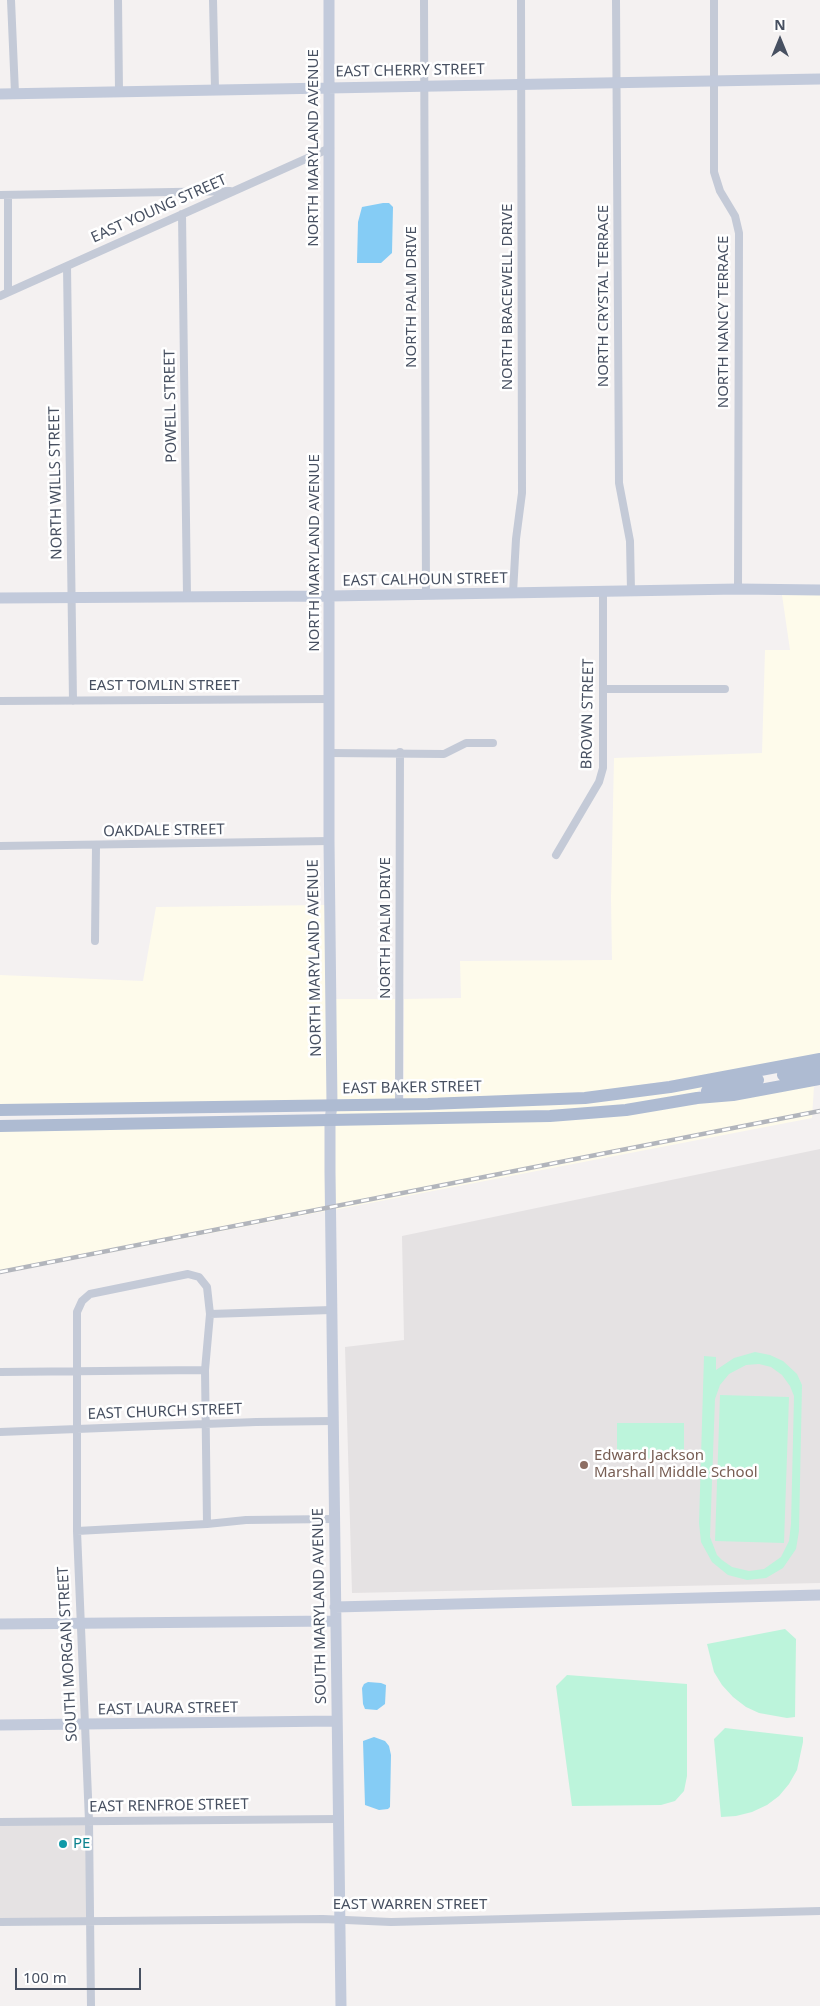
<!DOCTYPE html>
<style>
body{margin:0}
#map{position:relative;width:820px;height:2006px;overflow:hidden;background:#f4f1f1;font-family:"Noto Sans",sans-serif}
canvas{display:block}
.north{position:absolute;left:755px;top:15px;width:50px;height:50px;-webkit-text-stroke:4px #fff;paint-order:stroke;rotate:0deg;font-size:14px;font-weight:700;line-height:20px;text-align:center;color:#475061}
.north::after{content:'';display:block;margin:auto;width:18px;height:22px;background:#475061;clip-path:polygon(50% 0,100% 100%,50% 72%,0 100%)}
.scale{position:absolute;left:15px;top:1968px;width:126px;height:22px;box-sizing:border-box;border:2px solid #475061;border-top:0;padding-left:6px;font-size:15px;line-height:18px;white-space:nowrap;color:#475061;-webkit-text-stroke:4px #fff;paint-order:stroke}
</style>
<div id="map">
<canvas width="820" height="2006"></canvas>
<div class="north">N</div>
<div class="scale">100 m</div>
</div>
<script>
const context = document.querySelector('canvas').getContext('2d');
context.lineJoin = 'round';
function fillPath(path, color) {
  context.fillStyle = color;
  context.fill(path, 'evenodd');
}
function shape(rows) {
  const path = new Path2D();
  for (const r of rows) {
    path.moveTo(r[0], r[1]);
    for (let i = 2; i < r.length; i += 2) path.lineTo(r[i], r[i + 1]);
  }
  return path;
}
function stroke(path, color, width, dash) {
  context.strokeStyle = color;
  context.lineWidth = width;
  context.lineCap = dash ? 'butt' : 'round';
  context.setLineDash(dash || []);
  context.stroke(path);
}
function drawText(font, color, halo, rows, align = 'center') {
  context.font = font + ' "Noto Sans",sans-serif';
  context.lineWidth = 5;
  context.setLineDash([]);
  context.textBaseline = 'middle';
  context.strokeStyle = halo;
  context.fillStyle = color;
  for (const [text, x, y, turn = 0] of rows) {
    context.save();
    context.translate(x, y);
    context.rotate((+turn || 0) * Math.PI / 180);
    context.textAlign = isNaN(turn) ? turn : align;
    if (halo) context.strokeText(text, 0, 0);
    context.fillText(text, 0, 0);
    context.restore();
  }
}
const commercial = shape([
 [782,595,820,595,820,1054,716,1074,585,1093,404,1099,404,999,461,998,460,961,612,960,611,898,614,758,762,753,765,650,790,650],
 [325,905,328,1100,0,1105,0,975,143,981,156,907],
 [335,999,395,999,395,1099,336,1100],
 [710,1085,701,1088,695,1094,625,1105,550,1112,335,1115,336,1110],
 [814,1086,812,1118,334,1210,334,1125,695,1104,696,1105,699,1103],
 [325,1125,326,1211,0,1274,0,1131]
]);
const education = shape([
 [820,1149,820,1583,352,1593,345,1347,404,1340,402,1236],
 [89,1821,90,1920,0,1922,0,1822]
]);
const green = shape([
 [755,1352,770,1355,783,1361,797,1374,802,1385,799,1531,796,1549,783,1568,766,1578,747,1580,728,1575,712,1562,701,1542,699,1523,704,1356,716,1357,716,1370,734,1358],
 [759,1364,771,1367,782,1375,790,1386,794,1396,791,1524,789,1541,781,1557,764,1569,749,1571,732,1567,722,1560,717,1555,710,1537,715,1399,720,1385,729,1374,746,1365],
 [720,1395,789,1397,784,1543,715,1541],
 [617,1423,684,1423,684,1459,617,1458],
 [785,1629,796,1639,795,1717,787,1718,759,1713,746,1707,733,1697,722,1685,714,1672,707,1644],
 [567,1675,687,1684,687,1776,684,1791,675,1801,661,1805,572,1806,556,1686],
 [725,1728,803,1737,803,1742,797,1770,789,1784,779,1796,767,1805,752,1812,736,1816,721,1817,714,1739]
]);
const water = shape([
 [383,203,389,203,393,207,392,253,381,263,357,263,358,222,362,207],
 [368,1682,381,1683,386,1685,385,1704,377,1710,365,1709,363,1704,362,1688,364,1684],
 [374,1737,385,1741,389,1746,391,1755,390,1807,388,1809,379,1810,365,1805,363,1741]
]);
const street = shape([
 [11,0,15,93],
 [118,0,119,91],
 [213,0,215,89],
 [424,0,426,595],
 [616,0,619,483,630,541,631,591],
 [714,0,714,172,720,191,735,216,739,233,738,589],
 [0,195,230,191],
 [8,195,8,292],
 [182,214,187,596],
 [67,266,73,701],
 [0,296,330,148],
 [513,593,516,539,522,493,521,0],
 [603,689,725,689],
 [0,701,329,699],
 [330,753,444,754,466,743,493,743],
 [0,846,329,841],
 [556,855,599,782,603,768,603,591],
 [95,941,96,846],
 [399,1104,400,752],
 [210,1314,331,1310],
 [0,1372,205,1370],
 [0,1432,256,1422,332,1421],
 [77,1531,207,1524,246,1520,333,1519],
 [0,1822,337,1819],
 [0,1922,323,1919,391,1922,820,1911],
 [91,2006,89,1821,77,1531,77,1312,82,1301,90,1294,188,1274,199,1277,207,1287,210,1314,205,1370,207,1524]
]);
const secondary = shape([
 [329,0,329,841,332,1105,330,1120,330,1172,341,2006],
 [0,94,820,79],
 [0,598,330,596,738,589,820,590],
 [335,1607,820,1595],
 [0,1624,335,1621],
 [0,1725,336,1721]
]);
const primary = shape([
 [783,1075,820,1068],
 [707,1091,758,1080],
 [0,1110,428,1104,585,1098,670,1087,820,1059],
 [0,1126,550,1116,626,1110,697,1098,733,1095,820,1079]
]);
const rail = shape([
 [0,1272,820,1111]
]);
const markers = [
 [584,1465,5,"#8d6e63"],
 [63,1844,5,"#0f9aa8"]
];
const streetNames = [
 ["EAST CHERRY STREET",410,71,-1],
 ["NORTH MARYLAND AVENUE",314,148,-90],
 ["EAST YOUNG STREET",159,209,-24],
 ["NORTH CRYSTAL TERRACE",604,296,-90],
 ["NORTH PALM DRIVE",412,297,-90],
 ["NORTH BRACEWELL DRIVE",508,297,-90],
 ["NORTH NANCY TERRACE",724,322,-90],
 ["POWELL STREET",171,406,-91],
 ["NORTH WILLS STREET",56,483,-91],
 ["NORTH MARYLAND AVENUE",315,553,-90],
 ["EAST CALHOUN STREET",425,580,-1],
 ["EAST TOMLIN STREET",164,686],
 ["BROWN STREET",588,714,-89],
 ["OAKDALE STREET",164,831,-1],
 ["NORTH PALM DRIVE",386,928,-90],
 ["NORTH MARYLAND AVENUE",315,958,-91],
 ["EAST BAKER STREET",412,1088,-1],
 ["EAST CHURCH STREET",165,1412,-2],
 ["SOUTH MARYLAND AVENUE",320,1606,-91],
 ["SOUTH MORGAN STREET",68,1654,-93],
 ["EAST LAURA STREET",168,1709,-1],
 ["EAST RENFROE STREET",169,1806,-1],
 ["EAST WARREN STREET",410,1905]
];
const educationNames = [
 ["Edward Jackson",594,1456],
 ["Marshall Middle School",594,1473]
];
const cultureNames = [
 ["PE",73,1844]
];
fillPath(commercial, '#fefbeb');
fillPath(education, '#e5e2e3');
fillPath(green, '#bcf4db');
fillPath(water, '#85ccf5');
stroke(street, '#c4cad7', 8);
stroke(secondary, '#c2cadb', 11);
stroke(primary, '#aebbd2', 12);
stroke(rail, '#b2b5bc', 4.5);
stroke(rail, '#fff', 2.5, [8]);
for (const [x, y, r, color] of markers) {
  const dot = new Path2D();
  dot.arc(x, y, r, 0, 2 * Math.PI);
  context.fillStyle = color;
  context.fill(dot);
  stroke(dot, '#fff', 2);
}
drawText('15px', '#475061', '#fff', streetNames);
drawText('15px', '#785e54', '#fff', educationNames, 'left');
drawText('15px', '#0d838f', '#fff', cultureNames, 'left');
</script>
